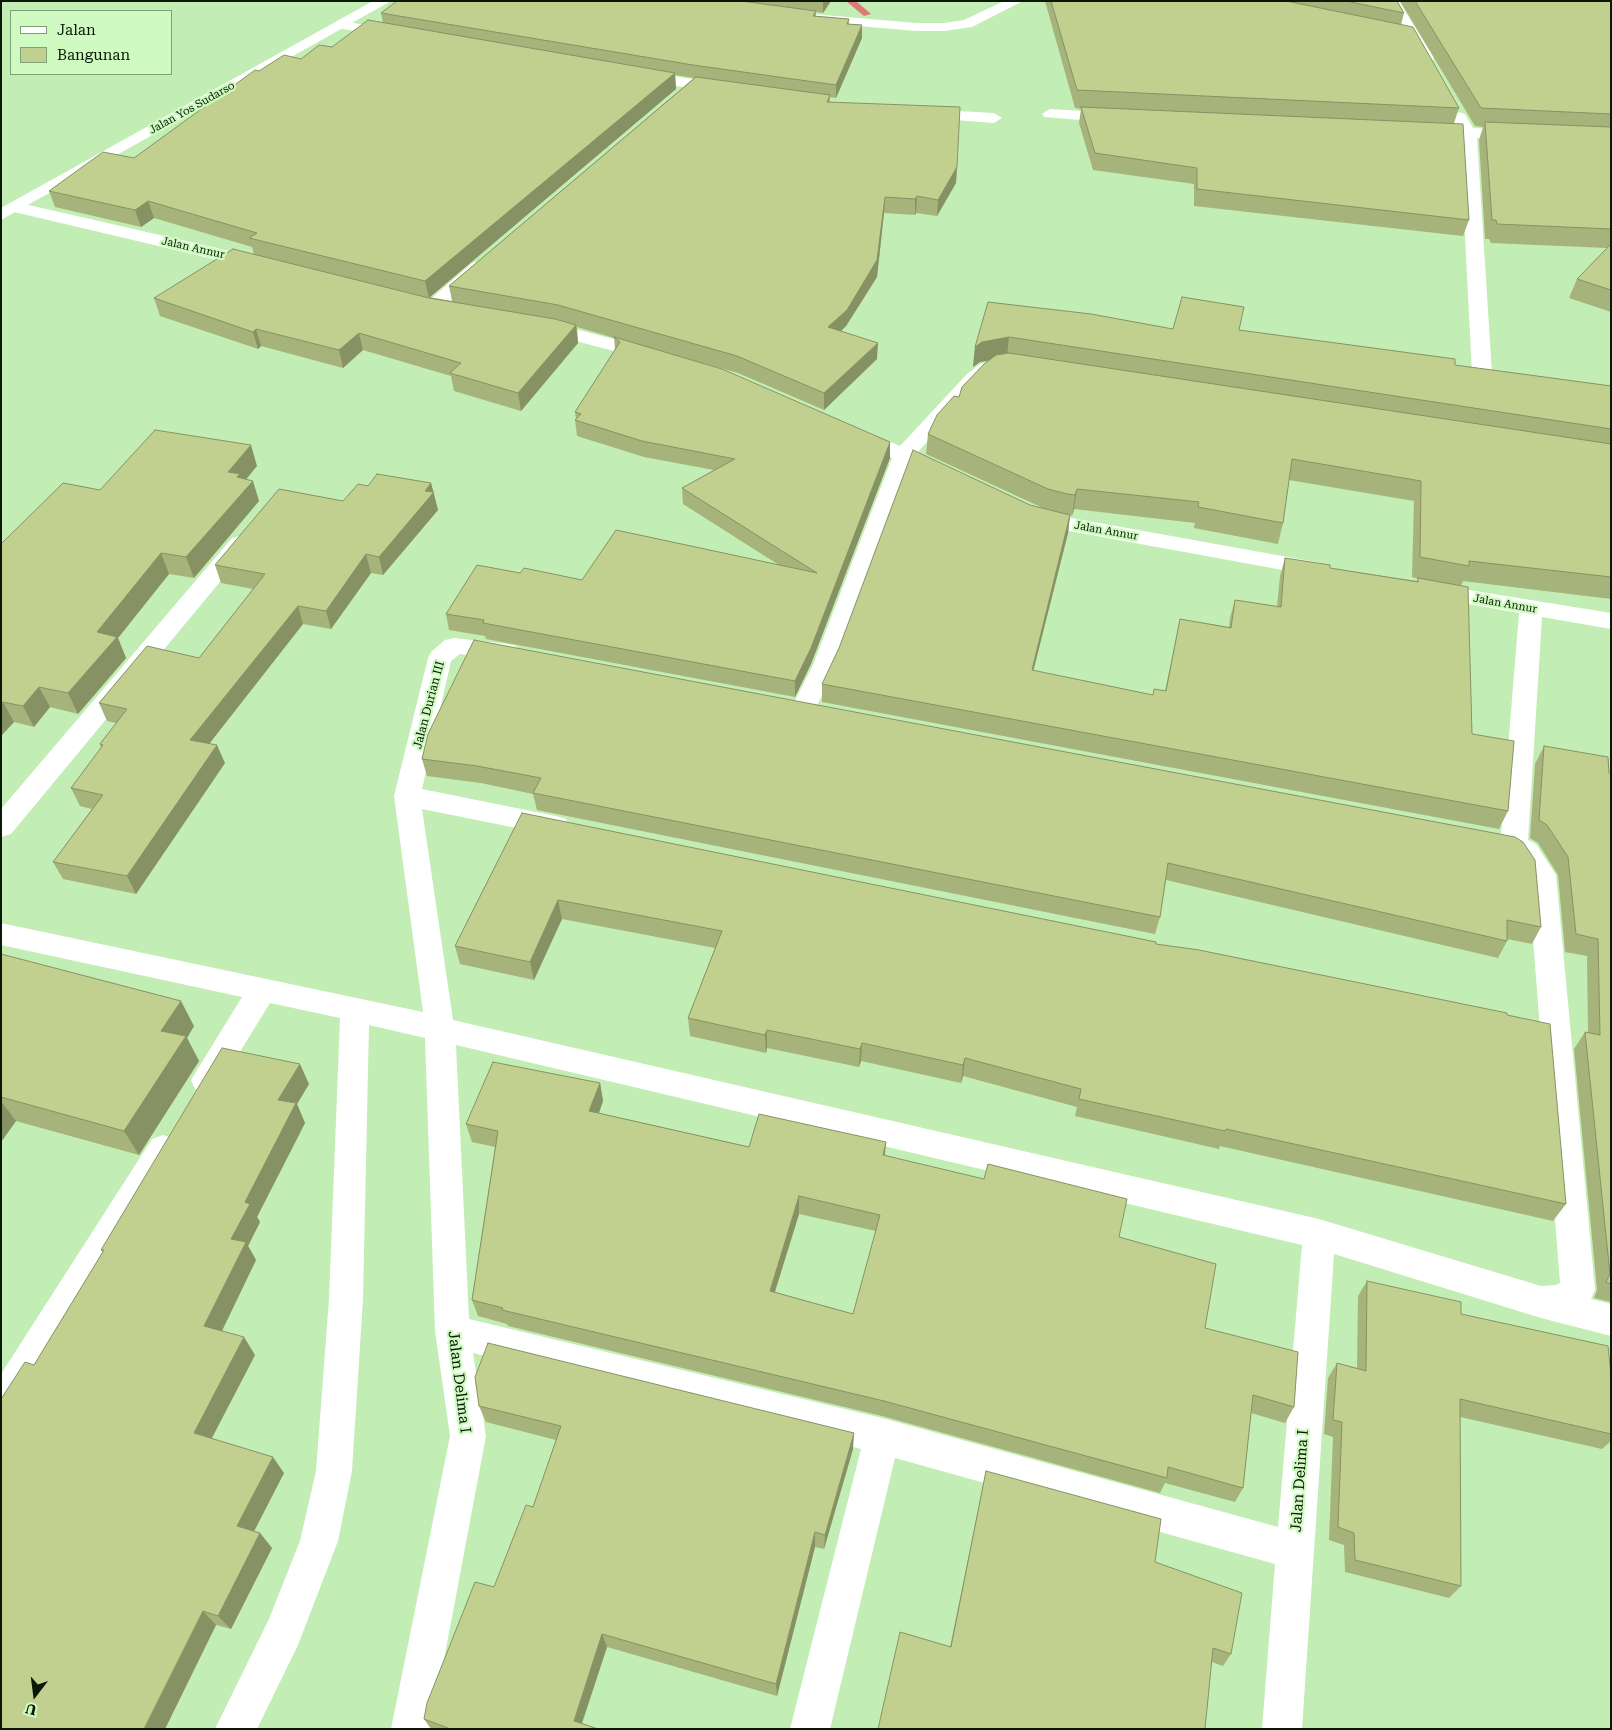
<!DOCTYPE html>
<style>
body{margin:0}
#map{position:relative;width:1612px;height:1730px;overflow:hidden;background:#c2edb5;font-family:"Roboto Serif",serif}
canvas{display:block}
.frame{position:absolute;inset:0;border:2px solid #0a1906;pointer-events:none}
.legend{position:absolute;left:10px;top:10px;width:162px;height:65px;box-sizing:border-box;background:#cffbc2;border:1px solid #80a177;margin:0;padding:6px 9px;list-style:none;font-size:15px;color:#0a1906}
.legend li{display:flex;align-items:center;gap:10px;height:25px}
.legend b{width:25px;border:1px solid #80a177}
.north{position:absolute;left:10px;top:1670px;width:50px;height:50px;-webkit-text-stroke:4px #cffbc2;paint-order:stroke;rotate:195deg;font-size:14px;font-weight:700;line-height:20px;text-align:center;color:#0a1906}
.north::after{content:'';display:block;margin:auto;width:18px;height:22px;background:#0a1906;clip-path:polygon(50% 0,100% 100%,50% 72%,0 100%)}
</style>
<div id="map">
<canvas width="1612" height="1730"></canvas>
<div class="frame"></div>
<ul class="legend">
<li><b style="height:6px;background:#fff"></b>Jalan</li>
<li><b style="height:14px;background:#c1d08f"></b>Bangunan</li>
</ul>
<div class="north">U</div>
</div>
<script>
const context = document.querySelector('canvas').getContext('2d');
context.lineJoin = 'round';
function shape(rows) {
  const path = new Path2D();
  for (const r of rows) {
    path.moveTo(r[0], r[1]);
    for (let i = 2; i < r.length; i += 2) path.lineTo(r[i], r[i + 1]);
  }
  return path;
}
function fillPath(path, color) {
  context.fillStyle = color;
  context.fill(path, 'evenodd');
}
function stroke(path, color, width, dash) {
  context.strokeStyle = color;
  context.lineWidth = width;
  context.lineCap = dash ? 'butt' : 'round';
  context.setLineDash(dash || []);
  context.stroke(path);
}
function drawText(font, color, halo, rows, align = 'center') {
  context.font = font + ' "Roboto Serif",serif';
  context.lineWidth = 4.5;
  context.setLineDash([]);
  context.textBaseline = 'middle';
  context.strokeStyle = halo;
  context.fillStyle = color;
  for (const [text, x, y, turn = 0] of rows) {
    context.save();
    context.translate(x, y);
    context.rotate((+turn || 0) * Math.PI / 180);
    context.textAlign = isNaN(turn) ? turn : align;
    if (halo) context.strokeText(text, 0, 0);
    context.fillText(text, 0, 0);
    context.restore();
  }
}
const stream = shape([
 [846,1,856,1,871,14,864,16,846,1]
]);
const street = shape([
 [1004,1,1023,1,972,27,944,31,916,31,813,22,806,18,813,14,916,23,944,23,964,20,1004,1],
 [1385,1,1399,1,1434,58,1431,61,1421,61,1385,1],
 [342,21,394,30,401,34,394,38,337,28,335,25,342,21],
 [639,71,725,84,733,89,725,94,634,79,631,76,639,71],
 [921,109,994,113,1002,118,994,123,915,117,913,114,921,109],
 [1050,109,1117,113,1125,118,1117,123,1044,117,1042,114,1050,109],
 [1459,112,1465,114,1473,128,1519,130,1525,132,1527,135,1525,138,1519,140,1477,138,1492,374,1489,378,1482,380,1475,378,1472,374,1460,137,1427,136,1419,131,1427,126,1457,127,1451,117,1459,112],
 [16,202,260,258,267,260,269,264,267,268,260,270,10,211,7,207,10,203,16,202],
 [479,261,486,263,488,267,486,271,440,311,426,311,423,307,426,303,472,263,479,261],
 [541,320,659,351,662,355,659,359,652,361,534,330,531,326,534,322,541,320],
 [987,362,994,364,997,368,994,372,981,382,917,453,951,468,954,473,951,478,943,479,910,466,837,665,813,714,804,717,795,714,791,708,813,665,892,458,848,437,845,433,848,429,855,427,900,446,967,374,980,364,987,362],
 [1032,507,1066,517,1321,563,1329,565,1333,570,1329,575,1321,577,1064,530,1024,519,1021,514,1024,509,1032,507],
 [240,536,248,538,251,543,248,548,11,834,1,837,1,809,232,538,240,536],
 [1432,584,1611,613,1611,629,1542,617,1528,840,1536,844,1556,875,1595,1290,1591,1299,1611,1304,1611,1336,1541,1318,1334,1254,1302,1729,1262,1729,1275,1564,895,1458,830,1729,790,1729,861,1449,473,1353,486,1436,431,1729,391,1729,450,1436,435,1331,425,1038,369,1025,363,1299,352,1471,338,1541,298,1645,257,1729,215,1729,269,1619,300,1541,316,1471,329,1299,340,1018,270,1003,217,1089,206,1093,195,1089,191,1080,242,997,1,945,1,923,423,1012,394,796,428,658,431,652,445,640,454,638,507,644,516,646,519,652,516,658,507,660,460,654,451,661,422,789,556,816,566,819,569,826,566,833,556,836,422,809,453,1020,1319,1219,1541,1286,1556,1285,1560,1283,1528,876,1516,858,1497,849,1493,842,1497,835,1501,834,1519,613,1424,596,1420,591,1424,586,1432,584],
 [456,1045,1302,1245,1278,1527,882,1418,469,1319,456,1045],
 [163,1135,174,1139,179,1149,174,1159,14,1418,1,1423,1,1374,152,1139,163,1135]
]);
const secondary = shape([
 [373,1,391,1,1,220,1,208,373,1]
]);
const wall = shape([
 [397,1,831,1,823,13,816,12,816,16,849,19,849,24,862,25,862,38,836,98,830,97,830,102,957,167,956,183,937,216,916,213,915,215,884,213,877,277,846,326,841,331,877,359,824,410,738,373,645,347,890,442,890,458,811,664,795,697,486,639,485,636,449,630,446,614,520,573,582,580,779,565,683,504,682,488,714,470,644,457,577,436,575,420,576,419,575,412,615,350,614,338,577,327,578,343,521,411,454,391,451,376,363,350,343,368,261,346,258,349,160,316,154,298,254,254,252,247,154,218,141,227,55,207,49,191,134,158,301,59,332,47,383,23,381,13],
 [675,75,694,78,449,286,452,301,429,297,676,89],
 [1045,1,1397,1,1404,13,1401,25,1459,108,1454,123,1469,220,1463,236,1194,206,1194,184,1093,170,1079,123,1081,109,1075,108],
 [1400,1,1611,1,1611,312,1569,298,1577,279,1607,248,1491,243,1489,239,1485,239,1479,140,1483,127,1475,126],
 [988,302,1173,329,1239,330,1455,365,1611,386,1611,599,1463,581,1461,586,1472,734,1508,811,1499,829,822,702,822,684,1030,505,1043,508,926,454,928,434,959,397,988,361,980,362,973,367,975,347],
 [1289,480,1414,501,1412,577,1418,579,1417,581,1330,568,1285,558,1280,576,1277,607,1235,600,1230,618,1229,627,1180,619,1165,691,1152,695,1033,671,1068,533,1070,515,1072,516,1074,509,1195,523,1194,528,1278,544,1283,523],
 [257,466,246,479,259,501,194,578,169,574,118,638,126,658,78,714,50,707,34,727,14,722,1,736,1,544,100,490],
 [431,483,438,510,383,575,371,573,331,629,303,624,209,744,225,763,136,894,63,879,53,862,92,809,80,806,71,788,101,748,100,744,116,723,107,721,99,703,199,658,253,589,221,583,215,565,343,501,368,486],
 [474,640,1541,927,1532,944,1507,939,1507,941,1498,958,1166,880,1160,917,1155,934,537,810,533,794,481,783,427,776,422,759],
 [1544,746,1611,773,1611,1302,1594,1298,1597,1290,1574,1049,1585,1032,1588,1032,1587,956,1565,952,1558,875,1538,843,1530,838,1535,764],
 [522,813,1156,944,1507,1015,1566,1204,1553,1221,1220,1146,1219,1149,1075,1116,1077,1107,963,1076,961,1083,861,1061,859,1067,767,1048,766,1053,690,1036,688,1018,715,948,562,919,534,980,460,964,455,946],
 [1,954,194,1026,187,1038,199,1061,139,1155,16,1121,1,1142],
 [600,1083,603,1101,599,1113,749,1147,886,1142,885,1155,1119,1237,1205,1328,1294,1407,1285,1423,1251,1413,1243,1488,1235,1502,1165,1483,1160,1493,882,1416,508,1326,507,1324,478,1316,472,1300,495,1147,472,1142,466,1124],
 [799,1214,876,1231,853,1314,775,1292],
 [309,1084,297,1104,305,1123,257,1217,260,1222,248,1246,256,1260,222,1331,255,1355,212,1438,284,1473,254,1531,260,1533,272,1548,231,1629,216,1625,165,1729,1,1729,34,1365,103,1252,101,1250],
 [1367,1281,1461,1314,1611,1375,1611,1441,1602,1449,1460,1417,1461,1586,1449,1598,1345,1572,1344,1545,1329,1540,1333,1437,1324,1434,1328,1378,1337,1363,1357,1368,1358,1296],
 [479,1406,853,1449,824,1549,815,1547,777,1696,607,1647,582,1723,598,1729,431,1729,424,1719,494,1587,533,1507,556,1440,486,1422],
 [986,1471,1155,1562,1231,1654,1223,1666,1212,1662,950,1647]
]);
const shadedWall = shape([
 [823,1,831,1,823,13],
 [862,25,862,38,836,98,836,85],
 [675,73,676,89,429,298,425,281],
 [957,167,956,183,937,216,938,200],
 [917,196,916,213,915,215,915,199],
 [885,197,884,213,877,277,846,326,828,344,828,327],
 [148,201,154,218,141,227,135,210],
 [576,325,578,343,521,411,518,393],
 [256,329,261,346,258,349,253,332],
 [359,333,363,350,343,368,339,350],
 [1009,337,1007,357,980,362,973,367,975,347,982,342],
 [878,343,877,359,824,410,824,393],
 [890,442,890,458,811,664,795,697,795,681],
 [251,445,257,466,243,483,253,481,259,501,194,578,186,557,228,472],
 [431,483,438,510,383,575,379,557],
 [1077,489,1074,509,1072,516,1075,495],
 [1070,515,1068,533,1029,688,1032,670],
 [161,553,169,574,118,638,126,658,78,714,68,693,97,632],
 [366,554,371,573,331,629,326,611],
 [298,606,303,624,198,758,190,740],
 [39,687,50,707,34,727,23,706],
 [3,702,14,722,1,736,1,703],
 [217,745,225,763,136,894,127,876],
 [558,900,562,919,534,980,530,962],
 [181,1001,194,1026,187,1038,199,1061,139,1155,124,1131,161,1031],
 [767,1030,767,1048,766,1053,765,1035],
 [862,1043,861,1061,859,1067,860,1049],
 [965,1058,963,1076,961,1083,963,1065],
 [300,1064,309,1084,297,1104,305,1123,257,1217,260,1222,248,1246,256,1260,216,1343,204,1326,231,1239,245,1202,278,1100],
 [600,1083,603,1101,593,1129,589,1111],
 [1,1101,16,1121,1,1142],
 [886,1142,884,1160,883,1155],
 [799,1196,799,1214,770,1307,770,1291],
 [244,1337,255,1355,206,1449,194,1433],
 [854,1433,853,1449,824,1549,825,1535],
 [273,1457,284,1473,249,1541,237,1526],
 [815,1532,815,1547,777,1696,776,1684],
 [260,1533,272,1548,231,1629,218,1616],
 [203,1611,216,1625,165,1729,144,1729],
 [602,1634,607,1647,580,1729,574,1721]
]);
const building = shape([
 [397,1,741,1,816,11,813,16,849,19,847,24,862,25,836,85,693,65,381,13,397,1],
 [1051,1,1286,1,1413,27,1459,108,1077,90,1051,1],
 [1346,1,1397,1,1404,13,1346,1],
 [1415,1,1611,1,1611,114,1481,108,1415,1],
 [368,20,675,73,425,281,249,238,257,233,148,201,135,210,49,191,103,152,134,158,255,70,259,71,284,55,301,59,319,45,332,47,368,20],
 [696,77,830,95,827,102,960,107,957,167,938,200,917,196,915,199,885,197,877,260,847,310,828,327,878,343,824,393,737,356,558,305,449,286,696,77],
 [1081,107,1463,124,1469,220,1197,189,1197,168,1095,153,1081,107],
 [1485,122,1611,127,1611,229,1497,224,1496,220,1492,220,1485,122],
 [1611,244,1611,290,1577,279,1611,244],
 [233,249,429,298,555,319,576,325,518,393,450,373,461,363,359,333,339,350,256,329,253,332,154,298,233,249],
 [1182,297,1244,307,1239,330,1455,359,1455,365,1611,386,1611,429,1009,337,982,342,975,347,988,302,1091,314,1173,329,1182,297],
 [614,337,722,369,890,442,811,648,795,681,483,623,484,620,446,614,477,565,520,573,524,568,582,580,616,530,817,573,682,488,735,459,642,441,575,420,581,414,575,412,620,342,614,337],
 [1009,353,1611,444,1611,577,1469,561,1469,566,1420,557,1421,481,1292,459,1283,523,1198,507,1199,502,1077,489,1075,495,1067,494,1048,489,928,434,937,415,954,396,959,397,962,387,984,364,996,355,1009,353],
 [155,430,251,445,228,472,240,474,237,477,253,481,186,557,161,553,97,632,117,637,68,693,39,687,23,706,3,702,1,703,1,544,63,483,100,490,155,430],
 [913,450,1030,505,1070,515,1032,670,1153,695,1154,689,1166,691,1180,619,1231,628,1235,600,1281,607,1285,558,1330,565,1330,568,1418,582,1418,578,1468,587,1472,734,1514,741,1508,811,822,684,839,648,913,450],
 [377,474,431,483,425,491,434,492,379,557,366,554,326,611,298,606,190,740,217,745,127,876,53,862,103,795,71,788,103,745,100,744,127,709,99,703,147,646,199,658,265,574,215,565,279,489,343,501,358,484,368,486,377,474],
 [474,640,1515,837,1523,842,1535,860,1541,927,1507,920,1507,941,1168,863,1160,917,533,793,541,778,477,766,422,759,428,734,474,640],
 [1544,746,1608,757,1609,773,1611,773,1611,1284,1606,1282,1610,1274,1585,1032,1600,1035,1598,939,1576,934,1568,857,1547,825,1539,820,1544,746],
 [522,813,1156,942,1156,944,1199,950,1507,1013,1507,1015,1550,1024,1566,1204,1226,1129,1225,1131,1079,1099,1081,1089,965,1058,963,1065,862,1043,860,1049,767,1030,765,1035,688,1018,722,931,558,900,530,962,455,946,522,813],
 [1,954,181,1001,161,1031,186,1036,124,1131,1,1097,1,954],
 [222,1048,300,1064,278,1100,296,1103,245,1202,250,1204,231,1239,246,1242,204,1326,244,1337,194,1433,273,1457,237,1526,260,1533,218,1616,203,1611,144,1729,1,1729,1,1399,25,1362,34,1365,104,1250,101,1250,222,1048],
 [493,1062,600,1083,589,1111,749,1147,759,1114,886,1142,883,1155,984,1179,988,1164,1127,1199,1119,1237,1216,1264,1205,1328,1298,1352,1294,1407,1253,1395,1243,1488,1168,1467,1167,1478,884,1401,502,1310,503,1308,472,1300,498,1131,466,1124,493,1062],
 [799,1196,880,1215,853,1314,770,1291,799,1196],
 [1367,1281,1461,1302,1461,1314,1608,1346,1611,1375,1611,1434,1460,1399,1461,1586,1355,1560,1354,1533,1338,1527,1342,1422,1333,1420,1337,1363,1366,1371,1367,1281],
 [488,1343,854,1433,825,1535,815,1532,776,1684,602,1634,574,1721,598,1729,448,1729,448,1728,424,1719,427,1703,475,1582,494,1587,526,1505,533,1507,561,1426,479,1406,475,1377,488,1343],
 [986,1471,1161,1519,1155,1562,1242,1593,1231,1654,1213,1648,1205,1729,878,1729,900,1632,951,1647,986,1471]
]);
const farStreetnames = [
 ["Jalan Yos Sudarso",192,108,-29],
 ["Jalan Annur",193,248,13],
 ["Jalan Annur",1106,531,10],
 ["Jalan Annur",1505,604,10]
];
const streetNames = [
 ["Jalan Durian III",429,705,-75]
];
const nearStreetnames = [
 ["Jalan Delima I",459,1382,83],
 ["Jalan Delima I",1300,1481,-86]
];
fillPath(stream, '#df777b');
fillPath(street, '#fff');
fillPath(secondary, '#fff');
fillPath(wall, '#a6b37b');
fillPath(shadedWall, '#879264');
fillPath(building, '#c1d08f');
stroke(building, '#879264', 1);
drawText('11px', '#0a1906', '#cffbc2', farStreetnames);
drawText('12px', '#0a1906', '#cffbc2', streetNames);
drawText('15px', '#0a1906', '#cffbc2', nearStreetnames);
</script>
